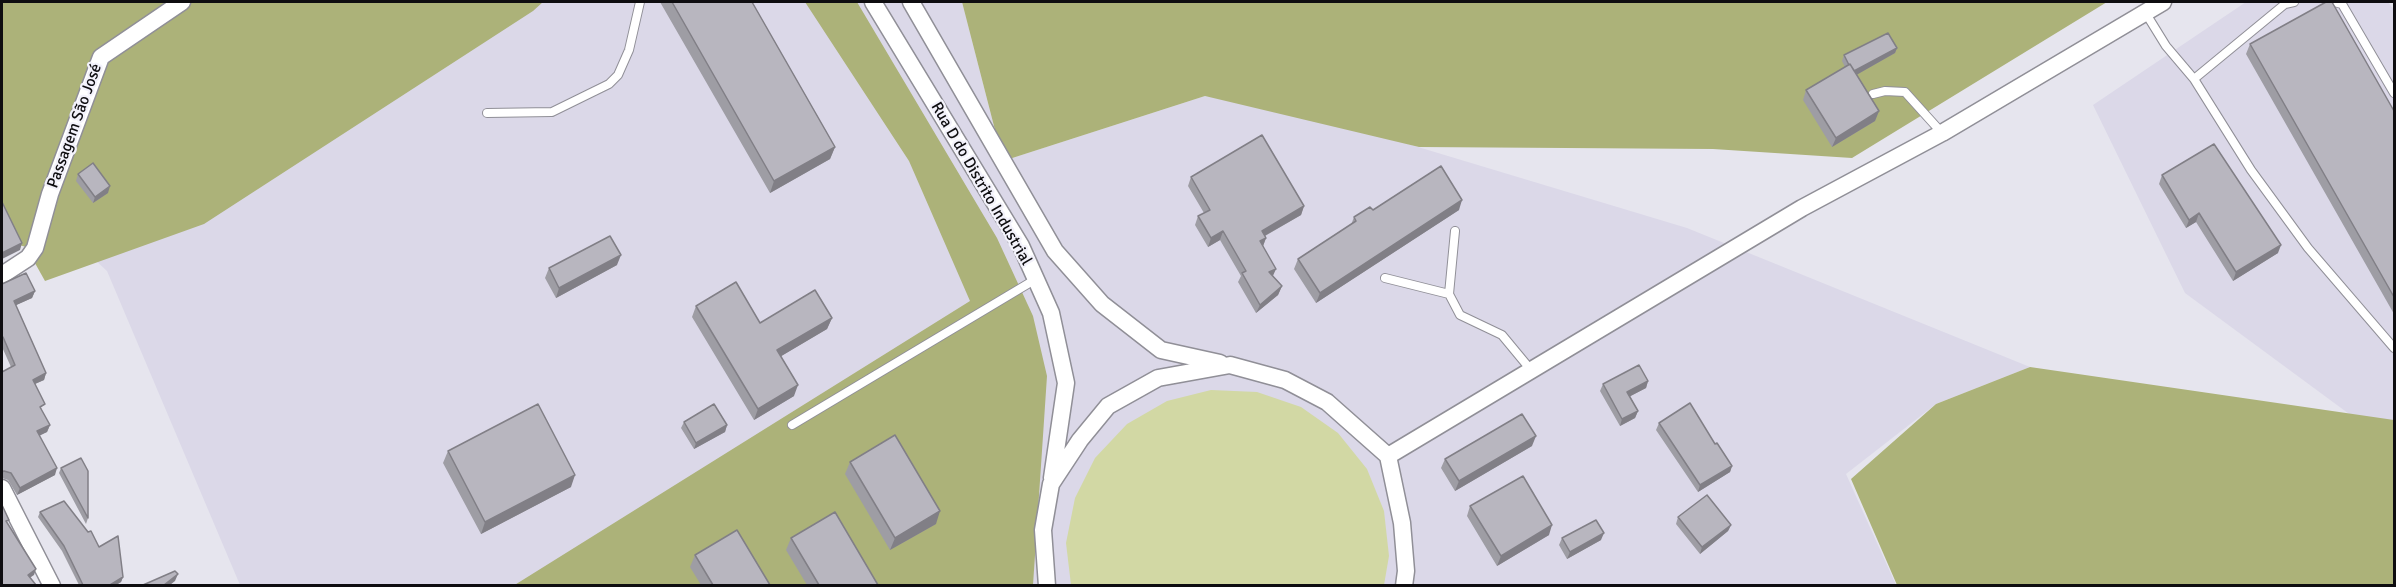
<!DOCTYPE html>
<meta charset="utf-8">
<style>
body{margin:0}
#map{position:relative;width:2396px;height:587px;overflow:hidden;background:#e6e5ee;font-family:Signika,sans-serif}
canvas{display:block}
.frame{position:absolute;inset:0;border:3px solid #0e0d10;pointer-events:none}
</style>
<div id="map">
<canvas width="2396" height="587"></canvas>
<div class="frame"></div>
</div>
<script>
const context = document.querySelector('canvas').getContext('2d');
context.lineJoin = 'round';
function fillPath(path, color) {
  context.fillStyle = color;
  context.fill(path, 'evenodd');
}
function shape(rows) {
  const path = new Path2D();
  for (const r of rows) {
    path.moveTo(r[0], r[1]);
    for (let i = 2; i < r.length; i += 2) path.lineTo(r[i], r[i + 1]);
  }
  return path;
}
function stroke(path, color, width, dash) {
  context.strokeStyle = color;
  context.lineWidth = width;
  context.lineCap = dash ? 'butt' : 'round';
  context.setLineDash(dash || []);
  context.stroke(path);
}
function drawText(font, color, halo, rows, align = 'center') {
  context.font = font + ' Signika,sans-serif';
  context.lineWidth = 4.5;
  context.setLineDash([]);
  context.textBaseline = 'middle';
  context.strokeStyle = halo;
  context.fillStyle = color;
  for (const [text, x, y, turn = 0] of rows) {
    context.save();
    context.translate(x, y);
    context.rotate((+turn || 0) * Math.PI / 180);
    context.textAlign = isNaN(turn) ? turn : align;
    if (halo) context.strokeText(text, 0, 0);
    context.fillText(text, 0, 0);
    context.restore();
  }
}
const built = shape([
 [2,2,962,2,1003,161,1205,96,1272,103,1687,228,2030,367,1936,404,1846,474,1896,585,240,585,107,271,21,191],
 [2246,2,2388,2,2394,10,2394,447,2185,293,2093,105]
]);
const green = shape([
 [1211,390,1257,392,1301,407,1338,433,1367,469,1384,511,1389,556,1384,585,1071,585,1066,543,1075,498,1095,458,1127,424,1167,401]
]);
const forest = shape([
 [2,2,543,2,533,11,204,224,45,281,26,247,2,240],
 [805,2,857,2,997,238,1033,316,1047,376,1033,585,513,586,970,301,909,161],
 [962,2,2107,2,1852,158,1713,149,1419,147,1205,96,1003,161],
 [2030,367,2394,420,2394,585,1897,585,1851,479,1936,404]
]);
const lane = shape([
 [2334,2,2342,4,2394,93],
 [2145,12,2166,46,2194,79,2251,170,2308,248,2394,348],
 [2194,79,2285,4,2294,2],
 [1873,94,1885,91,1905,92,1942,133],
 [487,113,552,112,609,84,618,75,629,50,640,2],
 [1455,231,1449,294,1460,315,1502,335,1531,370],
 [1385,278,1449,294],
 [792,425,1036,279]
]);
const street = shape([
 [873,2,1021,246,1051,313,1066,383,1052,478],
 [911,2,1055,251,1102,304,1161,350,1220,363],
 [2,275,28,258,35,248,50,194,101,57,182,2],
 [1388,456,1802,208,1942,133,2163,2],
 [2,488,52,586],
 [1047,586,1043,530,1051,484,1080,440,1108,406,1158,378,1230,365,1285,380,1327,402,1388,456,1402,523,1406,571,1404,586]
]);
const wall = shape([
 [660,2,752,2,835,147,830,159,770,193],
 [2250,44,2394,111,2394,314,2246,54],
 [1897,48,1895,53,1856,75,1879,111,1875,121,1832,147,1803,100,1806,90,1845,67,1842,61,1844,55],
 [78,174,108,193,93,203,76,181],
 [2162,175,2278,253,2233,281,2196,222,2186,228,2159,184],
 [1191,177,1304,206,1301,215,1265,236,1266,238,1263,246,1273,276,1282,286,1278,295,1256,313,1238,282,1241,276,1220,240,1208,247,1195,225,1198,216,1204,213,1188,186],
 [1373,210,1459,210,1316,303,1294,269,1298,259,1351,225,1354,217],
 [617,265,556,298,545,278,549,268],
 [2,284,35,291,32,298,16,305,46,373,44,380,35,384,42,411,50,425,47,432,39,435,55,475,17,495,8,480,2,478,11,367,2,347],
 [696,306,760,323,832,318,827,329,781,356,794,396,754,420,692,317],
 [1648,381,1646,388,1630,396,1638,411,1635,418,1620,426,1600,391,1603,384],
 [684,422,727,425,725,432,694,449,681,428],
 [1659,423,1715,444,1732,466,1730,472,1698,492,1656,430],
 [1532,446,1455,491,1441,468,1445,459],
 [448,451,571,487,481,534,443,463],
 [850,462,936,524,890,550,845,474],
 [61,468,88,518,86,524,59,473],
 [1470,506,1549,535,1497,566,1467,516],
 [40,512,99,547,123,577,121,582,116,585,79,585,62,551,38,517],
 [1678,517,1731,525,1728,531,1700,554,1676,524],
 [791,538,878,585,807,585,786,550],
 [1562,538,1601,540,1567,559,1559,545],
 [695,555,770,585,701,585,690,567]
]);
const shadedWall = shape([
 [1897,48,1895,53,1851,78,1852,72],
 [1879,111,1875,121,1832,147,1836,138],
 [835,147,830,159,770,193,774,181],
 [110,186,108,193,93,203,95,197],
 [1462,200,1459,210,1316,303,1320,293],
 [1304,206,1301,215,1259,239,1262,231],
 [2199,213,2196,222,2186,228,2189,220],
 [1223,231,1220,240,1208,247,1211,238],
 [1266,238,1263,246,1260,241],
 [22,243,20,250,2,259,2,253],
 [2281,245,2278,253,2233,281,2236,272],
 [621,255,617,265,556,298,559,288],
 [1276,269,1272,278,1269,272],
 [1282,286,1278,295,1256,313,1260,305],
 [35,291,32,298,12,307,14,301],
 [832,318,827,329,773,361,777,350],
 [46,373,44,380,30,386,33,380],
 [1648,381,1646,388,1625,399,1627,392],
 [798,385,794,396,754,420,758,409],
 [1638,411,1635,418,1620,426,1622,419],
 [50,425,47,432,35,438,37,431],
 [727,425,725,432,694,449,696,443],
 [1536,436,1532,446,1455,491,1459,481],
 [1732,466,1730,472,1698,492,1700,485],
 [57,468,55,475,17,495,20,488],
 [575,475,571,487,481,534,485,522],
 [940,511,936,524,890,550,895,538],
 [1552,525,1549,535,1497,566,1501,556],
 [1731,525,1728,531,1700,554,1702,547],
 [1604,533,1601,540,1567,559,1570,552],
 [36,569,34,575,25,581,28,575],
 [178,574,175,581,170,585,164,585],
 [123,577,121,582,116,585,110,585]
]);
const building = shape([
 [672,2,752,2,835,147,774,181,672,2],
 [2326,2,2332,2,2394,111,2394,297,2250,44,2326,2],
 [1888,33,1897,48,1854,71,1850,64,1849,65,1844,55,1888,33],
 [1850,64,1879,111,1836,138,1806,90,1850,64],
 [1262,135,1304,206,1262,231,1266,238,1260,241,1276,269,1269,272,1282,286,1260,305,1242,273,1246,271,1223,231,1211,238,1198,216,1210,210,1191,177,1262,135],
 [2214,144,2281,245,2236,272,2199,213,2189,220,2162,175,2214,144],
 [93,163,110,186,95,197,78,174,93,163],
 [1441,166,1462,200,1320,293,1298,259,1356,221,1354,217,1370,207,1373,210,1441,166],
 [2,202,22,243,2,253,2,202],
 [610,236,621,255,559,288,549,268,610,236],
 [26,273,35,291,14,301,46,373,33,380,45,404,40,407,50,425,37,431,57,468,20,488,11,473,4,471,2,472,2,372,15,365,3,337,2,338,2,284,26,273],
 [736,282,760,323,815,290,832,318,777,350,798,385,758,409,696,306,736,282],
 [1639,365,1648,381,1627,392,1638,411,1622,419,1603,384,1639,365],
 [1690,403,1715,444,1717,443,1732,466,1700,485,1659,423,1690,403],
 [538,404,575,475,485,522,448,451,538,404],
 [714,404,727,425,696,443,684,422,714,404],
 [1522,414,1536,436,1459,481,1445,459,1522,414],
 [895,435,940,511,895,538,850,462,895,435],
 [81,458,88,471,88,518,61,468,81,458],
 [1523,476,1552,525,1501,556,1470,506,1523,476],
 [1707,495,1731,525,1702,547,1678,517,1707,495],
 [64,501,88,532,91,531,99,547,118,536,123,577,110,585,83,585,64,546,40,512,64,501],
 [2,505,9,520,6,521,36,569,28,575,36,585,2,585,2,505],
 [835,512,878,585,819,585,791,538,835,512],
 [1596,520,1604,533,1570,552,1562,538,1596,520],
 [737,530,770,585,713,585,695,555,737,530],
 [175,571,178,574,164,585,143,585,175,571]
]);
const streetNames = [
 ["Passagem São José",75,126,-70],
 ["Rua D do Distrito Industrial",981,184,60]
];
fillPath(built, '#dbd8e8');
fillPath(green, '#d2d8a4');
fillPath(forest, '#acb279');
stroke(lane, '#908f97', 10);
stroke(street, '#908f97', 19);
stroke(lane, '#fff', 8);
stroke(street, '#fff', 16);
fillPath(wall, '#9e9da4');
fillPath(shadedWall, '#817f86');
fillPath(building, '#b8b6bf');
stroke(building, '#817f86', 1.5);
drawText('16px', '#0e0d10', '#f3f2fb', streetNames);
</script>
